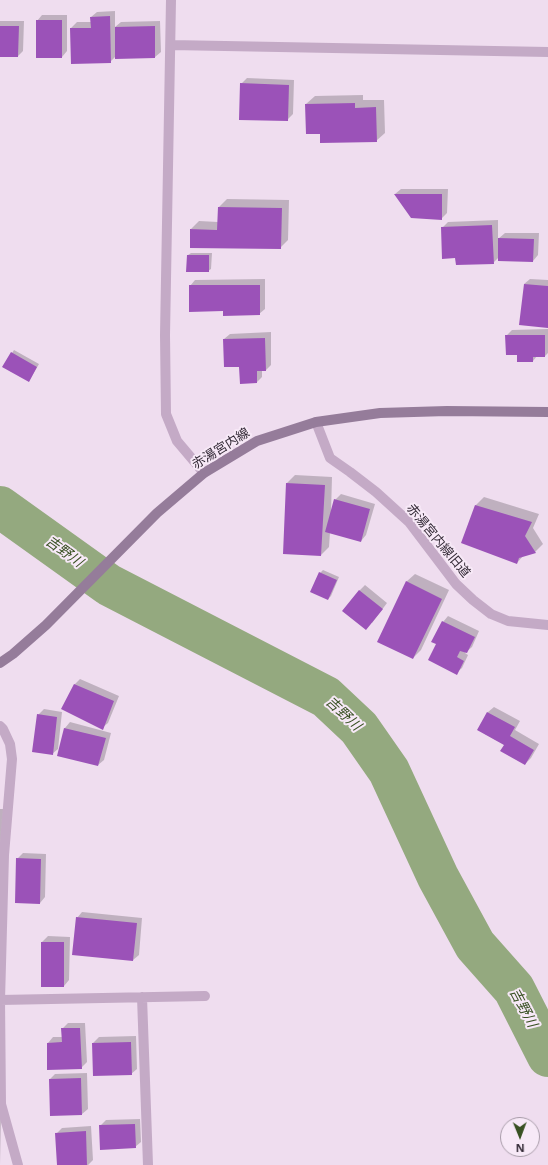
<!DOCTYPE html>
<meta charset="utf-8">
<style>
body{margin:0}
#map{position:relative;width:548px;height:1165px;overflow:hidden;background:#efddef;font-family:"Open Sans",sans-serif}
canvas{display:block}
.north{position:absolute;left:500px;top:1117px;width:40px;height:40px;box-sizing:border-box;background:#f7e9f7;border:1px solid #a89ca9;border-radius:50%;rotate:179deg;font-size:11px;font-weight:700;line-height:16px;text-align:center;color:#322935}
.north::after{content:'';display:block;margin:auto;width:14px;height:18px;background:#395123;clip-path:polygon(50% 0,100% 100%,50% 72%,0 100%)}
</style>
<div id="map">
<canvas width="548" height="1165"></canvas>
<div class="north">N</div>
</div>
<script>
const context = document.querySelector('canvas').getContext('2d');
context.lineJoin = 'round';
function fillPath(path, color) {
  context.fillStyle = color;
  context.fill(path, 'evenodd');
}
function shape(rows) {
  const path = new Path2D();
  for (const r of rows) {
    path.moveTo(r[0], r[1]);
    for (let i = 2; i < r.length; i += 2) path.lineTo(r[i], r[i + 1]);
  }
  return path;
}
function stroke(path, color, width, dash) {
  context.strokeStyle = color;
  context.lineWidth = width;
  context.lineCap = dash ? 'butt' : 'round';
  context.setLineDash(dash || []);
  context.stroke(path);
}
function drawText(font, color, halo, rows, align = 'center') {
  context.font = font + ' "Open Sans","Noto Sans JP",sans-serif';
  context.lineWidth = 4;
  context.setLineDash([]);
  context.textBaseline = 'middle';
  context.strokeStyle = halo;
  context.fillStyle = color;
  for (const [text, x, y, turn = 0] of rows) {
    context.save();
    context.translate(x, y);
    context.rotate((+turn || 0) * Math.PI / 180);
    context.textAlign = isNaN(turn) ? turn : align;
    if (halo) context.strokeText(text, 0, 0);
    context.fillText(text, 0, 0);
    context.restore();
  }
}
const shadow = shape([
 [115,11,115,27,121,22,160,21,161,52,155,57,116,58,116,56,110,62,71,28,77,22,92,22,91,17,97,12],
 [42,15,67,15,67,51,62,57,37,21],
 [0,21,24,21,23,51,18,56,0,56],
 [247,78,294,80,293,114,287,120,241,84],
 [363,95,363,100,384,100,385,133,376,141,321,133,306,104,315,96],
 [401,189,448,189,447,213,441,219,395,194],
 [227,199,289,200,288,240,280,248,191,229,199,221,218,222,219,207],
 [498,220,498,239,505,233,539,233,538,255,533,261,499,257,493,263,456,257,442,228,448,222],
 [191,253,212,253,211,269,208,271,188,255],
 [265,279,265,309,259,314,224,310,190,286,195,280],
 [530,279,548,280,548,327,524,284],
 [548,329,548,353,545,356,537,356,533,361,518,354,506,336,512,330],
 [271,332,271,365,266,370,262,370,262,377,257,382,240,366,224,339,230,334],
 [14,350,39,364,29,381,3,367],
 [295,475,332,477,331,513,335,500,341,494,375,504,366,535,361,541,330,532,329,547,321,555,287,483],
 [484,497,539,514,533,528,543,544,535,552,523,556,517,563,462,542,476,505],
 [323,570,339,577,331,596,328,599,320,573],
 [415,574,449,590,421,650,413,658,406,582],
 [365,585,387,603,372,623,359,591],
 [448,616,479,631,472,647,465,653,468,655,462,668,456,673,437,644,443,622],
 [80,679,119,696,108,723,102,728,74,685],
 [494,707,520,721,515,730,539,744,531,758,525,764,505,745,478,730,488,712],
 [44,709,62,712,58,749,52,754,38,715],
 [70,722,111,733,104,760,98,765,58,755,65,728],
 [0,809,5,809,0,848],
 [23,853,46,854,45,897,40,903,17,859],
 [82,912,142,918,139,955,133,960,77,918],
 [48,936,70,937,69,980,64,986,42,942],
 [68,1023,85,1023,87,1062,81,1068,48,1043,53,1037,63,1037,62,1029],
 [136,1036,137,1069,131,1074,93,1043,99,1037],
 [87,1073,88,1109,82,1114,50,1079,55,1074],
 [0,1114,1,1114,0,1165],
 [140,1119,141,1142,135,1147,100,1126,106,1120],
 [91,1126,93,1160,88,1165,58,1165,56,1134,62,1128]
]);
const river = shape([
 [0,507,109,585,326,697,359,728,389,771,438,877,475,945,514,989,548,1056]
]);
const building = shape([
 [110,16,111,63,71,64,70,28,91,28,90,17],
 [36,20,62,20,62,58,36,58],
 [0,26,19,26,18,57,0,57],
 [155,26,155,58,115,59,115,27],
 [240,83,289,85,288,121,239,120],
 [355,103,355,108,376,107,377,142,320,143,320,134,306,134,305,104],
 [394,194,442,194,442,220,411,218],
 [218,207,282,208,281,249,190,248,190,229,217,230],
 [492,225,494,264,456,265,455,258,442,259,441,227],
 [498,238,534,239,533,262,498,261],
 [187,255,209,255,209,272,186,272],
 [524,284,548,286,548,328,519,325],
 [189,285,260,285,260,315,223,316,223,311,189,312],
 [505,335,545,335,545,357,533,357,533,362,517,362,517,355,506,355],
 [265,338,266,371,257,371,257,383,240,384,239,367,224,367,223,339],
 [11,352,37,367,29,382,2,367],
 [286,483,325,485,321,556,283,554],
 [334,499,370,509,361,542,325,532],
 [475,505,532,522,525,536,536,553,519,558,517,564,461,543],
 [319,572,337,580,328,600,310,592],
 [406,581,442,599,413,659,377,642],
 [359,590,383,609,366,630,342,611],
 [442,621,475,637,467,653,460,651,457,657,464,661,457,675,428,660,436,644,431,642],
 [74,684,114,701,103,730,61,709],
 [487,712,515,727,510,736,534,750,525,765,500,751,504,745,477,730],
 [37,714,57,717,53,755,32,752],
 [64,728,106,738,98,766,57,756],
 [16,858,41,859,40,904,15,903],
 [76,917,137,923,133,961,72,955],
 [41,942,64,942,64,987,41,987],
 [61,1028,80,1028,82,1069,47,1070,47,1043,62,1042],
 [131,1042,132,1075,93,1076,92,1043],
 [81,1078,82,1115,50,1116,49,1079],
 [135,1124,136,1148,100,1150,99,1125],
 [86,1131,87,1165,57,1165,55,1133]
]);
const lane = shape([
 [0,726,3,729,10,744,12,759,4,855,0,1000,1,1104,18,1165],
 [142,997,148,1165],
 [0,1000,205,996]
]);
const street = shape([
 [171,0,165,335,166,414,177,441,204,473],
 [171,45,548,52],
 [316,422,330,458,350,472,376,492,409,522,456,584,473,600,491,614,508,621,548,625]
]);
const secondary = shape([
 [0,663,13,654,46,625,157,513,204,473,257,441,316,422,380,413,447,411,548,412]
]);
const streetNames = [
 ["赤湯宮内線",221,449,-32],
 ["赤湯宮内線旧道",438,541,50]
];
const waterNames = [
 ["吉野川",64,552,36],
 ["吉野川",343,714,43],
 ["吉野川",523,1008,62]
];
fillPath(shadow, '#0003');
stroke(river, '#94a97f', 42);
fillPath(building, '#9b52b8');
stroke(lane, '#c4aac6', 10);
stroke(street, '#c4aac6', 10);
stroke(secondary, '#957c9a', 10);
drawText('13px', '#322935', '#f7e9f7', streetNames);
drawText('italic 14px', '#395123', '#f7e9f7', waterNames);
</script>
